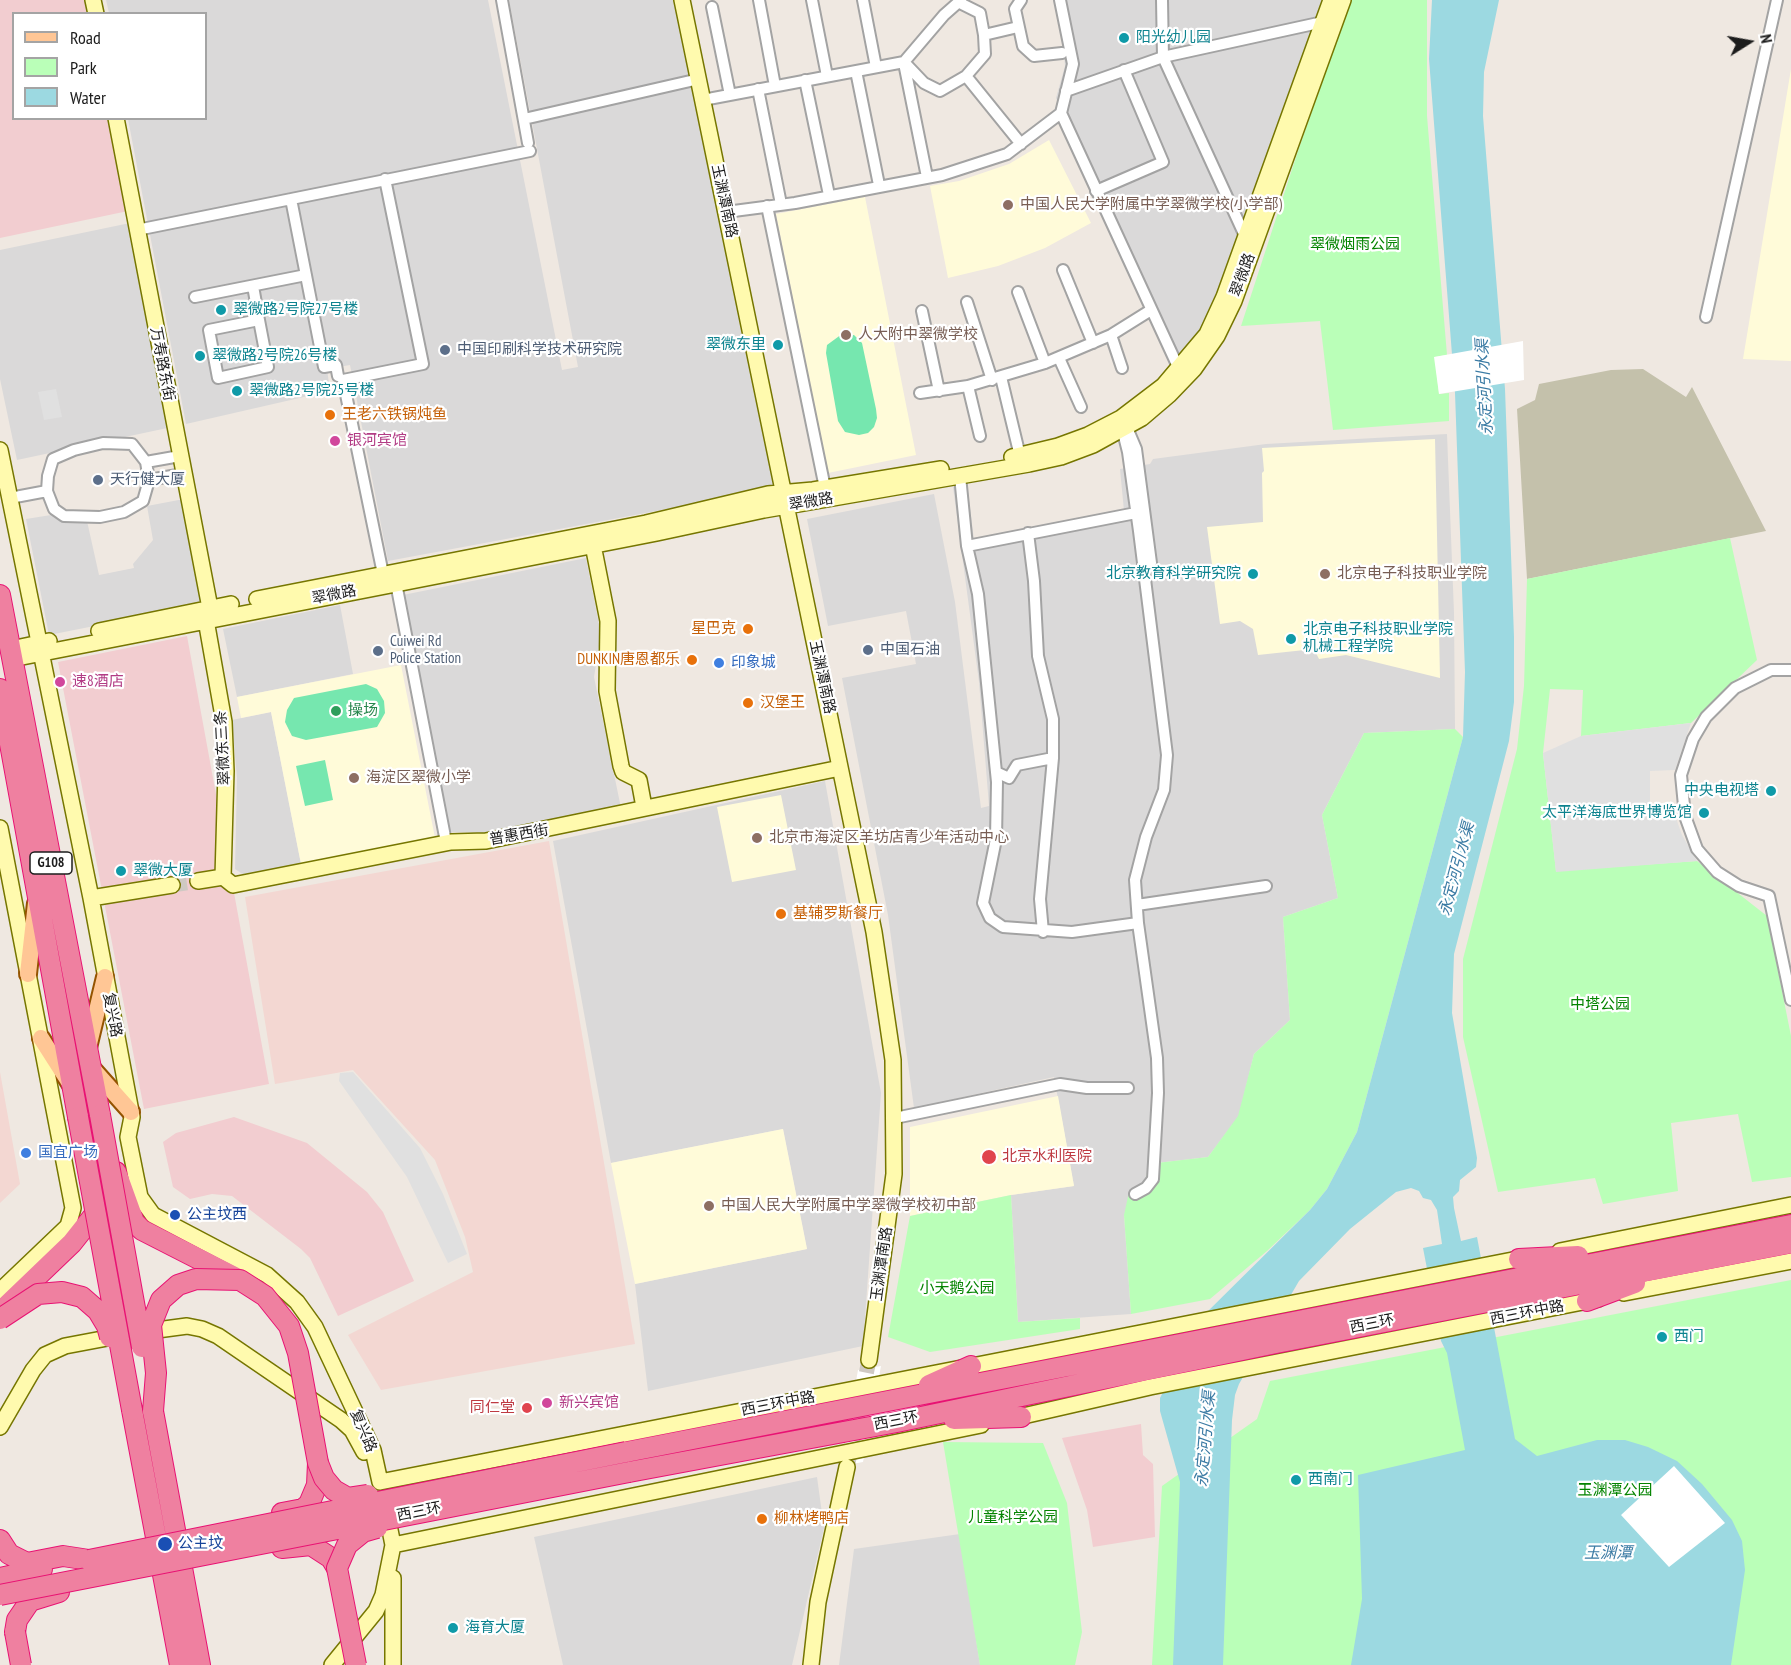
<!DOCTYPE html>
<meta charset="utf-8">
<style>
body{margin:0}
#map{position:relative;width:1791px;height:1665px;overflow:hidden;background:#efe8e1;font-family:"PT Sans Narrow",sans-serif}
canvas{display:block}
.legend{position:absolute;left:12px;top:12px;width:195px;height:108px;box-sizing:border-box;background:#fff;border:2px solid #a4a4a4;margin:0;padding:8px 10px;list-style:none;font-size:18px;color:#1c1c1c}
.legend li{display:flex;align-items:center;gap:12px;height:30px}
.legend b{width:30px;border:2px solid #a4a4a4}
.north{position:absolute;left:1719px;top:12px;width:60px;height:60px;-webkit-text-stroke:4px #fff;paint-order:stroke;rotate:79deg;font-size:16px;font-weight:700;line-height:24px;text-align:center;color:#1c1c1c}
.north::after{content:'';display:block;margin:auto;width:21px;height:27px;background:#1c1c1c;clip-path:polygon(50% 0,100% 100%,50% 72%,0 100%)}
</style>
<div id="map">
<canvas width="1791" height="1665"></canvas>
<ul class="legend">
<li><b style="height:8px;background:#ffc695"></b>Road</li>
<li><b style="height:16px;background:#baffb8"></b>Park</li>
<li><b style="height:16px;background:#9cd9e1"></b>Water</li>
</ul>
<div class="north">N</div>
</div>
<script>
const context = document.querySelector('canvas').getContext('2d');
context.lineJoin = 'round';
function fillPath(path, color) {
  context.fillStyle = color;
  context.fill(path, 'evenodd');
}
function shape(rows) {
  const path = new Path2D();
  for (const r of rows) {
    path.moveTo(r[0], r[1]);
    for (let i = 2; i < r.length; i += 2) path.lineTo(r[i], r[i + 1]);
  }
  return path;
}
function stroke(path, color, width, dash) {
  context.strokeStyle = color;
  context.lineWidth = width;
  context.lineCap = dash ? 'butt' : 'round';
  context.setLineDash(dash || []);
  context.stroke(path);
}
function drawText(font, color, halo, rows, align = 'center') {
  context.font = font + ' "PT Sans Narrow","Noto Sans SC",sans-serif';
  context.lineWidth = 4.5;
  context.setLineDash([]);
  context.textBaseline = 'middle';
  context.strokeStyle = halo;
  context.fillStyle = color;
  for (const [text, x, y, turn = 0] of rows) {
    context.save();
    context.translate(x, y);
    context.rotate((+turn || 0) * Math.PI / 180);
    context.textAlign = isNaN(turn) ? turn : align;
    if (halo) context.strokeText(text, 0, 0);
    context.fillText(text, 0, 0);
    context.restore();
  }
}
const residential = shape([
 [106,0,488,0,562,370,578,367,509,0,674,0,774,489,388,561,350,365,327,369,330,391,186,424,128,119,206,118,206,14,109,13],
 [1059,0,1322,0,1206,323,1177,356,1056,98,1065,66],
 [130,223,172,427,17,460,0,379,0,250],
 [1447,434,1454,613,1455,729,1364,733,1322,815,1338,898,1283,917,1290,1020,1254,1054,1239,1116,1208,1157,1148,1164,1146,1182,1124,1215,1131,1314,1018,1322,1011,1195,1074,1186,1054,1077,914,1108,888,915,842,678,916,664,906,611,828,626,807,519,934,494,955,602,981,808,989,806,979,682,953,487,967,484,974,540,1124,511,1120,469,1150,464,1153,459,1266,444],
 [184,499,205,604,49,635,26,519,51,515,70,522,87,521,99,575,134,568,133,564,153,540,147,506],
 [586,558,601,634,594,677,621,808,487,833,450,832,403,595],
 [340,605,353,674,237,697,223,629],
 [271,712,301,864,244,875,235,869,237,778,232,720],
 [825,781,881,1093,863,1346,648,1391,635,1284,807,1249,783,1129,611,1163,553,841],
 [817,1477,824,1528,792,1665,563,1665,534,1537],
 [960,1534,980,1665,839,1665,854,1549]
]);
const commercial = shape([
 [0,0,88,0,90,13,14,14,14,118,110,119,128,211,0,238],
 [187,636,269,1084,144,1109,58,662],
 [234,1117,307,1143,367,1192,383,1212,414,1281,338,1316,310,1258,301,1249,232,1196,212,1194,190,1199,173,1187,163,1142,176,1133],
 [1141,1424,1143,1455,1153,1464,1155,1537,1093,1547,1087,1510,1062,1438]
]);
const education = shape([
 [1791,69,1791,361,1743,359],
 [1049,140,1091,223,1045,248,998,266,948,278,930,186,959,181,1009,164],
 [865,197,916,455,828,473,776,214],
 [1435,439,1440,678,1346,655,1319,659,1314,649,1258,655,1253,629,1240,621,1220,624,1207,527,1263,522,1262,473,1264,471,1262,448],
 [401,665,435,838,301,864,271,712,241,718,237,697],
 [781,795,796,870,732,882,717,807],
 [1058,1096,1074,1186,1011,1195,910,1216,910,1127],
 [783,1129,807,1249,635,1284,611,1163]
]);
const military = shape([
 [549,841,635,1344,381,1390,348,1335,473,1272,465,1237,435,1160,353,1070,275,1084,245,897],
 [0,1072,20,1184,0,1203]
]);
const construction = shape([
 [1643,369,1686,397,1692,387,1766,531,1527,579,1517,409,1535,400,1539,384,1611,370]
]);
const park = shape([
 [1351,0,1427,0,1427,116,1447,355,1435,357,1439,394,1449,393,1449,421,1333,430,1320,321,1241,326,1297,154],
 [1730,538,1757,660,1691,723,1581,736,1583,690,1550,689,1543,753,1556,871,1697,861,1767,916,1791,1036,1791,1177,1752,1182,1738,1114,1671,1123,1678,1191,1603,1204,1595,1178,1498,1192,1463,1037,1463,959,1517,749,1524,686,1527,579],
 [1455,729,1463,737,1357,1132,1327,1189,1310,1210,1267,1251,1210,1299,1131,1314,1124,1215,1129,1192,1146,1182,1148,1164,1208,1157,1238,1116,1254,1054,1290,1020,1283,917,1338,898,1322,815,1364,733],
 [1011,1195,1018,1322,1080,1318,1080,1329,930,1352,888,1337,910,1216],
 [1791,1280,1791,1665,1152,1665,1162,1486,1257,1419,1270,1381],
 [943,1442,1043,1443,1067,1503,1082,1632,1075,1665,980,1665]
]);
const pitch = shape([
 [842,334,854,335,862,343,876,409,877,418,874,427,868,433,859,435,845,432,838,421,826,353,827,345],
 [366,684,377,689,384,701,385,713,377,727,306,740,292,736,285,722,287,710,294,698],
 [325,760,333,800,305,806,296,766]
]);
const parking = shape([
 [56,389,62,417,44,420,38,392],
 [1691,723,1675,770,1650,771,1650,805,1672,807,1682,835,1697,861,1556,872,1543,753,1581,736],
 [353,1072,420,1148,443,1194,467,1254,448,1263,407,1177,339,1081,340,1073]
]);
const water = shape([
 [1432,0,1499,0,1484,72,1483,116,1505,389,1514,637,1514,702,1509,741,1454,954,1452,1013,1477,1158,1476,1167,1460,1180,1459,1191,1453,1197,1454,1208,1461,1241,1477,1237,1515,1439,1537,1456,1597,1440,1625,1440,1648,1447,1677,1461,1702,1484,1732,1520,1742,1541,1745,1570,1731,1665,1351,1665,1362,1599,1358,1475,1465,1450,1447,1353,1441,1341,1423,1248,1442,1244,1437,1210,1431,1200,1423,1198,1419,1191,1411,1188,1396,1192,1350,1229,1299,1281,1239,1384,1235,1395,1232,1420,1223,1665,1173,1665,1180,1482,1160,1411,1160,1398,1200,1319,1310,1210,1327,1189,1357,1132,1463,737,1465,672,1455,393,1429,59]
]);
const pier = shape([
 [1523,341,1524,380,1439,394,1434,357],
 [881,1366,863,1462,841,1466,858,1370],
 [1674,1466,1725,1523,1669,1567,1621,1515]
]);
const secondaryTunnel = shape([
 [172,885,198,881],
 [848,1463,869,1360]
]);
const street = shape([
 [502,0,528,143],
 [759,0,775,86],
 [812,0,827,76],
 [863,0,876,67],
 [1021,0,1015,9,1023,46,1034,56,1062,53],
 [1162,0,1163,57,1245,236],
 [712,7,730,95],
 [984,35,1018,27],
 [904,62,924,83,940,91,966,76,985,54,984,35,980,13,960,3],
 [904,63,927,177],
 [856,71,879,185],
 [966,76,1021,144],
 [805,80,829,195],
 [758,89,781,204],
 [1066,91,1163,57,1323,22],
 [703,100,904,62,944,15,961,0],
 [1061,113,1179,369],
 [524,119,699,79],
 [1096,191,1163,162,1124,70],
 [291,199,324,367,336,365,338,376],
 [767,206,825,488],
 [726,212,795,203,942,175,1007,154,1061,113,1073,64,1060,0],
 [137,230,530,151],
 [1063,270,1093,343],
 [253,286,259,320],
 [1018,292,1045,363],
 [195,297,306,275],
 [967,302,992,380],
 [922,311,939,391],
 [1706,317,1777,0],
 [259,320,268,367,218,378,209,330,259,320],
 [1111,335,1122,368],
 [1059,358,1081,407],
 [1001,377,1020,456],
 [968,386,980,436],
 [920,393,968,386,1045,363,1111,335,1151,310],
 [1125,423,1136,449,1151,563],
 [1121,424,1128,452,1139,531,1167,755,1164,790,1146,837,1135,880,1138,923,1157,1058,1158,1093,1153,1179,1146,1188,1135,1194],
 [180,456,146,462,149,480,183,474],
 [960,476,967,546,978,594,997,782,996,839,983,903,990,918,1003,927,1072,932,1138,923],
 [47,491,54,509,64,516,100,517,124,512,143,501,149,480],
 [10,498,47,491,48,476,53,459,74,450,103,443,132,444,146,462],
 [1028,533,1034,581,1038,656,1053,719,1053,758,1040,899,1043,932],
 [967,546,1141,512],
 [383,574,343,380,423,364,385,179],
 [396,583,446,842],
 [1791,670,1771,670,1735,688,1706,717,1693,739,1681,775,1685,816,1697,849,1717,872,1739,886,1769,896,1791,1000],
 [996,772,1009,778,1017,765,1053,758],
 [1137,905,1266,886],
 [895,1118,1060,1084,1087,1088,1128,1088]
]);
const secondary = shape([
 [93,0,96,14],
 [682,0,874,932,893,1060,894,1174,869,1360],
 [116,118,210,608],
 [0,450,91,898,132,1117,128,1137,140,1197,153,1215,267,1275,297,1302,315,1327,373,1450,380,1482],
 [1012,457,1058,446,1088,435,1121,418,1163,386,1207,334,1224,297,1331,0],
 [593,545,608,621,607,691,621,766,623,772,639,780,644,807],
 [257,599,646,523,768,494,813,490,941,469],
 [206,620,224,722,226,771,223,877],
 [99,631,231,604],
 [11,649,49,641],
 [12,659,657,533,764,510,1029,464,1061,457,1093,445,1142,418,1169,395,1194,369,1217,336,1234,301,1343,0],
 [0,828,73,1208,68,1226,0,1291],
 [198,881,223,877,233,885,451,842,486,841,840,768],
 [91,898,172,885],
 [1560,1251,1791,1205],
 [1624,1293,1791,1261],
 [142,1332,187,1326,202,1329,218,1336,341,1420,352,1430,364,1452],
 [1010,1419,1150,1387,1598,1299],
 [0,1427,33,1370,45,1355,65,1346,118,1336],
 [380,1482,1528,1257],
 [393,1545,981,1425],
 [332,1665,376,1611,383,1595,393,1545,386,1510],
 [393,1665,393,1578],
 [811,1665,818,1602,847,1467]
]);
const primary = shape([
 [28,974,36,903],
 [41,1038,71,1085],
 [88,1048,105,977],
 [90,1066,131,1112]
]);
const highway = shape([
 [0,595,100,1115],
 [0,689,78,1117],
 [116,1172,134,1222,142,1230,240,1280],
 [1519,1259,1578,1256],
 [1587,1301,1635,1283],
 [0,1312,72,1243,95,1214],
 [929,1385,971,1366],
 [132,1410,180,1665],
 [153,1411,200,1665],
 [954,1419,1021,1417],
 [626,1452,1791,1225],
 [629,1472,897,1422,1276,1343,1791,1243],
 [282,1513,303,1509,309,1504,317,1485,318,1463],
 [0,1540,9,1554,27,1563,63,1556,89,1560],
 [282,1548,311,1545,331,1558,337,1568],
 [0,1578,42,1569],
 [15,1632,17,1620,30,1601,59,1592]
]);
const highwayBridge = shape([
 [100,1115,142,1347],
 [78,1117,132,1410],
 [0,1319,38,1294,62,1292,82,1297,98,1311,107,1326,110,1337],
 [153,1411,156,1373,151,1325,161,1300,178,1285,196,1279,240,1280,265,1296,289,1326,298,1353,318,1463,324,1478,334,1490,348,1498,368,1495],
 [89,1560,626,1452],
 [0,1595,629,1472],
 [15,1632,21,1665],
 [356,1665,337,1568,347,1545,363,1532,377,1528]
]);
const markers = [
 [1124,38,6,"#0f9aa8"],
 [1008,205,6,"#8d6e63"],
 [221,310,6,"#0f9aa8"],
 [846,335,6,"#8d6e63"],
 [778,345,6,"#0f9aa8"],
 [445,350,6,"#5c6f8a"],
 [200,356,6,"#0f9aa8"],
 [237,391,6,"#0f9aa8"],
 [330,415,6,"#e8710a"],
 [335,441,6,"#d1479c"],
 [98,480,6,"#5c6f8a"],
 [1253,574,6,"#0f9aa8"],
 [1325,574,6,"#8d6e63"],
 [748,629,6,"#e8710a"],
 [1291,639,6,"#0f9aa8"],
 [868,650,6,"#5c6f8a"],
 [378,651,6,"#5c6f8a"],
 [692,660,6,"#e8710a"],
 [719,663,6,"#3f7fe0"],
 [60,682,6,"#d1479c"],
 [748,703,6,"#e8710a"],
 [336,711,6,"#2e9e5b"],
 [354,778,6,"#8d6e63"],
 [1771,791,6,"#0f9aa8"],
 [1704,813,6,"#0f9aa8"],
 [757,838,6,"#8d6e63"],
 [121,871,6,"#0f9aa8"],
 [781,914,6,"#e8710a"],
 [26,1153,6,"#3f7fe0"],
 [989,1157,8,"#e0444e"],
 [709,1206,6,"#8d6e63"],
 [175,1215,6,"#1a4fb4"],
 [1662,1337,6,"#0f9aa8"],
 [547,1403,6,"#d1479c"],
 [527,1408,6,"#e0444e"],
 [1296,1480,6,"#0f9aa8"],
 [762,1519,6,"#e8710a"],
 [165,1544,8,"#1a4fb4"],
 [453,1628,6,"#0f9aa8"]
];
const shields = [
 [51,863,42]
];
const shieldNames = [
 ["G108",51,863]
];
const cultureNames = [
 ["阳光幼儿园",1136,38],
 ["翠微路2号院27号楼",233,310],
 ["翠微东里",766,345,"right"],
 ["翠微路2号院26号楼",212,356],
 ["翠微路2号院25号楼",249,391],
 ["北京教育科学研究院",1241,574,"right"],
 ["北京电子科技职业学院",1303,630],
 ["机械工程学院",1303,647],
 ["中央电视塔",1759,791,"right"],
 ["太平洋海底世界博览馆",1692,813,"right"],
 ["翠微大厦",133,871],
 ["西门",1674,1337],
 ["西南门",1308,1480],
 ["海育大厦",465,1628]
];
const streetNames = [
 ["玉渊潭南路",724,201,78],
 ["翠微路",1243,275,-70],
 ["万寿路东街",162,364,79],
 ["翠微路",811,502,-9],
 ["翠微路",334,595,-11],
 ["玉渊潭南路",822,677,78],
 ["翠微东三条",223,748,-93],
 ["普惠西街",519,835,-10],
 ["复兴路",112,1015,79],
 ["玉渊潭南路",882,1264,-82],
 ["西三环中路",1527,1313,-11],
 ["西三环",1372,1324,-11],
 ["西三环中路",778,1404,-11],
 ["西三环",896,1421,-11],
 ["复兴路",363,1431,67],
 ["西三环",419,1512,-11]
];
const educationNames = [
 ["中国人民大学附属中学翠微学校(小学部)",1020,205],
 ["人大附中翠微学校",858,335],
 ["北京电子科技职业学院",1337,574],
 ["海淀区翠微小学",366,778],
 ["北京市海淀区羊坊店青少年活动中心",769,838],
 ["中国人民大学附属中学翠微学校初中部",721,1206]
];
const parkNames = [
 ["翠微烟雨公园",1355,245],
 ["中塔公园",1600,1005],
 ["小天鹅公园",957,1289],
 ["玉渊潭公园",1615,1491],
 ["儿童科学公园",1013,1518]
];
const serviceNames = [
 ["中国印刷科学技术研究院",457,350],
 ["天行健大厦",110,480],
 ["Cuiwei Rd",390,642],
 ["Police Station",390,659],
 ["中国石油",880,650]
];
const foodNames = [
 ["王老六铁锅炖鱼",342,415],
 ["星巴克",736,629,"right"],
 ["DUNKIN唐恩都乐",680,660,"right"],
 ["汉堡王",760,703],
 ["基辅罗斯餐厅",793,914],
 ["柳林烤鸭店",774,1519]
];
const hotelNames = [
 ["银河宾馆",347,441],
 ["速8酒店",72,682],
 ["新兴宾馆",559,1403]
];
const shopNames = [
 ["印象城",731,663],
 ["国宜广场",38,1153]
];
const leisureNames = [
 ["操场",348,711]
];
const healthNames = [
 ["北京水利医院",1002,1157],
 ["同仁堂",515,1408,"right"]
];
const transitNames = [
 ["公主坟西",187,1215],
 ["公主坟",178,1544]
];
const waterNames = [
 ["永定河引水渠",1485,387,-93],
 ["永定河引水渠",1457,869,-75],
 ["永定河引水渠",1206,1439,-85],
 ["玉渊潭",1608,1553]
];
fillPath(residential, '#dad9d9');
fillPath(commercial, '#f2cdd0');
fillPath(education, '#fffbd9');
fillPath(military, '#f3d7d2');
fillPath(construction, '#c4c1ab');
fillPath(park, '#baffb8');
fillPath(pitch, '#76e7af');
fillPath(parking, '#e0e0e0');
fillPath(water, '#9cd9e1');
fillPath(pier, '#fff');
stroke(secondaryTunnel, '#cfc9c3', 15, [15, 8]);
stroke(street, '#a3a3a3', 14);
stroke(secondary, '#767600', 18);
stroke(primary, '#945300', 20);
stroke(highway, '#e81273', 22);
stroke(street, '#fff', 10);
stroke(secondary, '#fffaae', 15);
stroke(primary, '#ffc695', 16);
stroke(highway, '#ef80a0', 20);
stroke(highwayBridge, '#e81273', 22, []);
stroke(highwayBridge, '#ef80a0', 20);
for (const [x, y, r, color] of markers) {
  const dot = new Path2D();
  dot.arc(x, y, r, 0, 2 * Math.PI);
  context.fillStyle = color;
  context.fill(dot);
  stroke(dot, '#fff', 2);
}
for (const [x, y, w] of shields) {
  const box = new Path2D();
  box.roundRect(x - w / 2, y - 11, w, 22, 4.5);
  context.fillStyle = '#fff';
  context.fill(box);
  stroke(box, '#1c1c1c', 1.5);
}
drawText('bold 14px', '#1c1c1c', null, shieldNames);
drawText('15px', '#0d838f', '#fff', cultureNames, 'left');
drawText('15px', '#1c1c1c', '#fff', streetNames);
drawText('15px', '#785e54', '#fff', educationNames, 'left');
drawText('15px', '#048401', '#fff', parkNames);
drawText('15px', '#4e5e75', '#fff', serviceNames, 'left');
drawText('15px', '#c56008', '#fff', foodNames, 'left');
drawText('15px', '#b23c85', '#fff', hotelNames, 'left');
drawText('15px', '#366cbe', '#fff', shopNames, 'left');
drawText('15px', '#27864d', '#fff', leisureNames, 'left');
drawText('15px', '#be3a42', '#fff', healthNames, 'left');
drawText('15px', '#164399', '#fff', transitNames, 'left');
drawText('italic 16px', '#3b7ba4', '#fff', waterNames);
</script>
